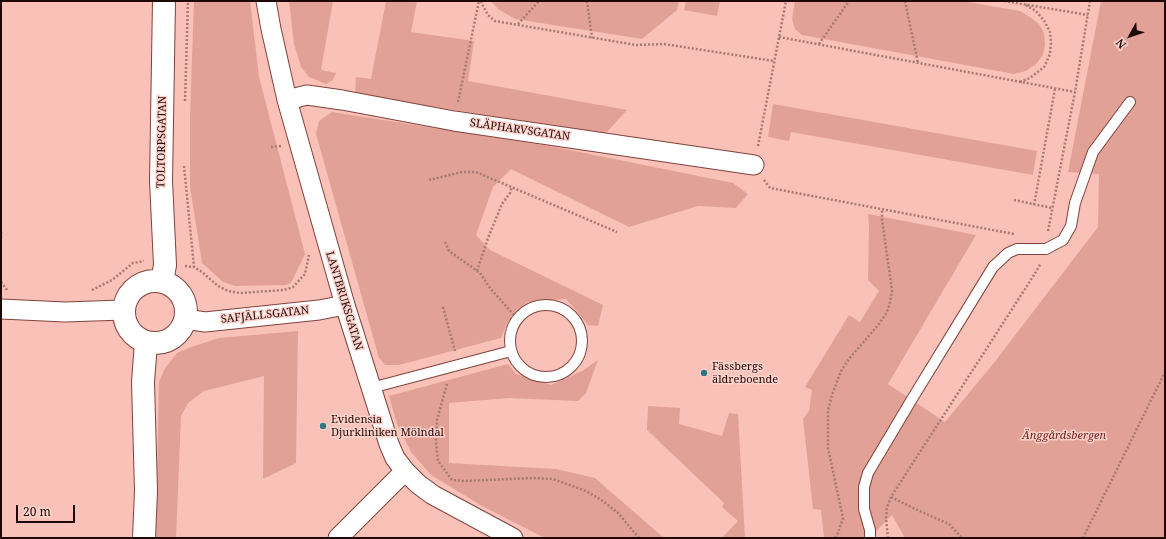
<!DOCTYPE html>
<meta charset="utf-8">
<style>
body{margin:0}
#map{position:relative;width:1166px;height:539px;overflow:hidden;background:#fac1b8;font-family:"Noto Serif",serif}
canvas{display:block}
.frame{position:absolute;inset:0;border:2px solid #1e0705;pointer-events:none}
.north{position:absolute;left:1110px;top:16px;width:40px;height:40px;-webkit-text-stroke:3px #fed2cb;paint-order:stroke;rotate:230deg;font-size:11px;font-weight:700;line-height:16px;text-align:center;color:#1e0705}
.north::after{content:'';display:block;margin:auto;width:14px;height:18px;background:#1e0705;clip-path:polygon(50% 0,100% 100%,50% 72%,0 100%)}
.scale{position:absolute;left:16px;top:505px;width:59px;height:18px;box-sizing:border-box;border:2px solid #1e0705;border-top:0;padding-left:5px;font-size:12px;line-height:14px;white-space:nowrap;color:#1e0705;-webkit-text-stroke:3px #fed2cb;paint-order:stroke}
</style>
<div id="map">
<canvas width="1166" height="539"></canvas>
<div class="frame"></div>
<div class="north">N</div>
<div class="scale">20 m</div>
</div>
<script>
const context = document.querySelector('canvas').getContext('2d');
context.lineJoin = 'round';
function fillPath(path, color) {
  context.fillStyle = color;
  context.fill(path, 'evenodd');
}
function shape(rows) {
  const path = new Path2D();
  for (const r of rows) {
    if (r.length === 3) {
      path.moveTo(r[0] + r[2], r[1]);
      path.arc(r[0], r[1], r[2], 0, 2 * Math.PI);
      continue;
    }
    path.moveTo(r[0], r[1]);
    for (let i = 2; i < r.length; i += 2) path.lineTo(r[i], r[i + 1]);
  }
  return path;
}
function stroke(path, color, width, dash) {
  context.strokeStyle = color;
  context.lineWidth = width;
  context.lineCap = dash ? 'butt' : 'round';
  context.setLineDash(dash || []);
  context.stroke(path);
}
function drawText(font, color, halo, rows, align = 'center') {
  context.font = font + ' "Noto Serif",serif';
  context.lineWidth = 3;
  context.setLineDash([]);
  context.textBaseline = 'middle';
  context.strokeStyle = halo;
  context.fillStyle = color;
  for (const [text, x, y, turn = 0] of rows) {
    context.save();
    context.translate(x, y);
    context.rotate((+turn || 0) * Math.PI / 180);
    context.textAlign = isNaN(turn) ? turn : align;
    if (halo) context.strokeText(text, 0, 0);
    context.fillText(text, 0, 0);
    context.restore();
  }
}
const green = shape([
 [194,1,250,1,259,77,305,254,291,283,286,285,235,286,223,282,202,263,190,187,190,117],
 [289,1,333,1,321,70,336,73,333,80,326,84,309,77,301,67,294,44],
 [386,1,417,1,411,32,474,41,468,81,627,110,606,133,355,95,356,77,371,79],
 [491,1,679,1,677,10,642,39,515,19,498,9],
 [686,1,720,1,717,16,684,10],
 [795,1,962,1,1020,11,1030,17,1039,24,1044,33,1045,45,1043,55,1036,64,1026,71,1014,74,802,35,795,29,792,19],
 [1101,1,1165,1,1165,538,905,538,892,515,869,538,824,538,821,510,813,509,803,419,809,411,812,390,805,387,849,315,860,322,879,291,868,280,869,227,868,214,976,235,888,384,945,422,993,364,1098,227,1099,174,1068,172],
 [773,104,1037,151,1033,175,791,132,789,141,768,137],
 [332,112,550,146,733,183,748,194,736,208,698,206,629,227,511,169,493,187,476,235,490,250,603,305,598,326,588,325,585,321,566,299,528,302,516,311,507,323,501,338,399,365,385,365,379,358,316,134,319,121],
 [298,331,296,463,263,479,264,376,204,391,188,403,181,416,176,538,156,538,159,382,165,368,177,353,191,347,219,338],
 [598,360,586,393,578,401,509,398,449,403,449,463,556,469,595,478,664,538,545,538,482,506,431,475,411,452,397,424,389,396,508,364,516,374,551,385,582,371],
 [648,406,680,408,679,424,722,436,729,413,738,414,745,538,722,538,738,521,722,507,724,503,647,430]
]);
const path = shape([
 [481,1,482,4,488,15,495,21,636,45,664,44,774,61],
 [587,1,592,38],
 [905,1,918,63],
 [1004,1,1088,15],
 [518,24,539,1],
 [779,37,1075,92],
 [819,44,849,1],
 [1020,82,1030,78,1044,67,1050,54,1051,43,1050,32,1045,22,1036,11,1024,4],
 [185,101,188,1],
 [458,102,479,1],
 [758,146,786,1],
 [271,147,281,146],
 [184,166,194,267],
 [429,180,462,172,476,172,617,232],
 [764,180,770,188,1014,234],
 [1014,200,1052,208],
 [1034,205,1055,89],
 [1048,231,1075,92,1090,1],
 [1,238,1,231],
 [445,242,449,251,480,273,490,288,514,315,508,325,505,337],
 [185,266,194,267,202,272,218,286,228,291,240,293,284,290,293,287,305,274,309,255],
 [477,271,488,238,502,204,510,193,512,187],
 [1,282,7,290],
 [92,290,112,280,133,263,144,261],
 [443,307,455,351],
 [447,384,437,420,436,442,438,461,452,480,465,481,533,478,553,479,586,491,603,501,618,513,639,538],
 [891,497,913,508,949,524,962,538],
 [835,538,838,533,843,518,828,448,828,410,832,395,841,371,849,359,879,324,887,312,890,302,892,291,891,283,882,220,882,210],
 [888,538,886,518,887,507,891,497,1034,275,1041,263],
 [1083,538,1165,372]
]);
const service = shape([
 [546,341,36],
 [371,388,511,351],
 [870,538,870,530,864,509,864,487,868,473,912,399,993,267,1008,253,1017,249,1046,249,1063,240,1071,226,1075,203,1093,152,1130,102]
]);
const minor = shape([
 [266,1,271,29,287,100,345,305,389,444,395,458,405,471,418,484,433,495,513,538],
 [287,100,307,95,342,100,454,121,754,165],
 [1,309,65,312,123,310],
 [185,319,205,322,319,310,345,305],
 [338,538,405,471]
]);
const tertiary = shape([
 [155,312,31],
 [162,282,165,265,161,181,164,1],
 [144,538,146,491,143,382,146,343]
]);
const markers = [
 [704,373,4,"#307781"],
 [323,426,4,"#307781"]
];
const streetNames = [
 ["SLÄPHARVSGATAN",520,130,8],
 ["TOLTORPSGATAN",162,142,-89],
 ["LANTBRUKSGATAN",344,301,73],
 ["SAFJÄLLSGATAN",265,315,-6]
];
const poiNames = [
 ["Fässbergs",712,367],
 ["äldreboende",712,380],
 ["Evidensia",331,420],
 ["Djurkliniken Mölndal",331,433]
];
const parkNames = [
 ["Änggårdsbergen",1064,436]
];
fillPath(green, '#e2a197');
stroke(service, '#80433c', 12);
stroke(minor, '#80433c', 21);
stroke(tertiary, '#80433c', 24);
stroke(path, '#a67a74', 2.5, [2, 2]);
stroke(service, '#fff', 10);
stroke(minor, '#fff', 19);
stroke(tertiary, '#fff', 22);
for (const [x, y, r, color] of markers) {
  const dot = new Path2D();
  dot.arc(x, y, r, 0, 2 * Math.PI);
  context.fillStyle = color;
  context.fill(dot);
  stroke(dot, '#fed2cb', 1.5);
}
drawText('11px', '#1e0705', '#fed2cb', streetNames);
drawText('11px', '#1e0705', '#fed2cb', poiNames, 'left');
drawText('italic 11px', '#70201a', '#fed2cb', parkNames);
</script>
